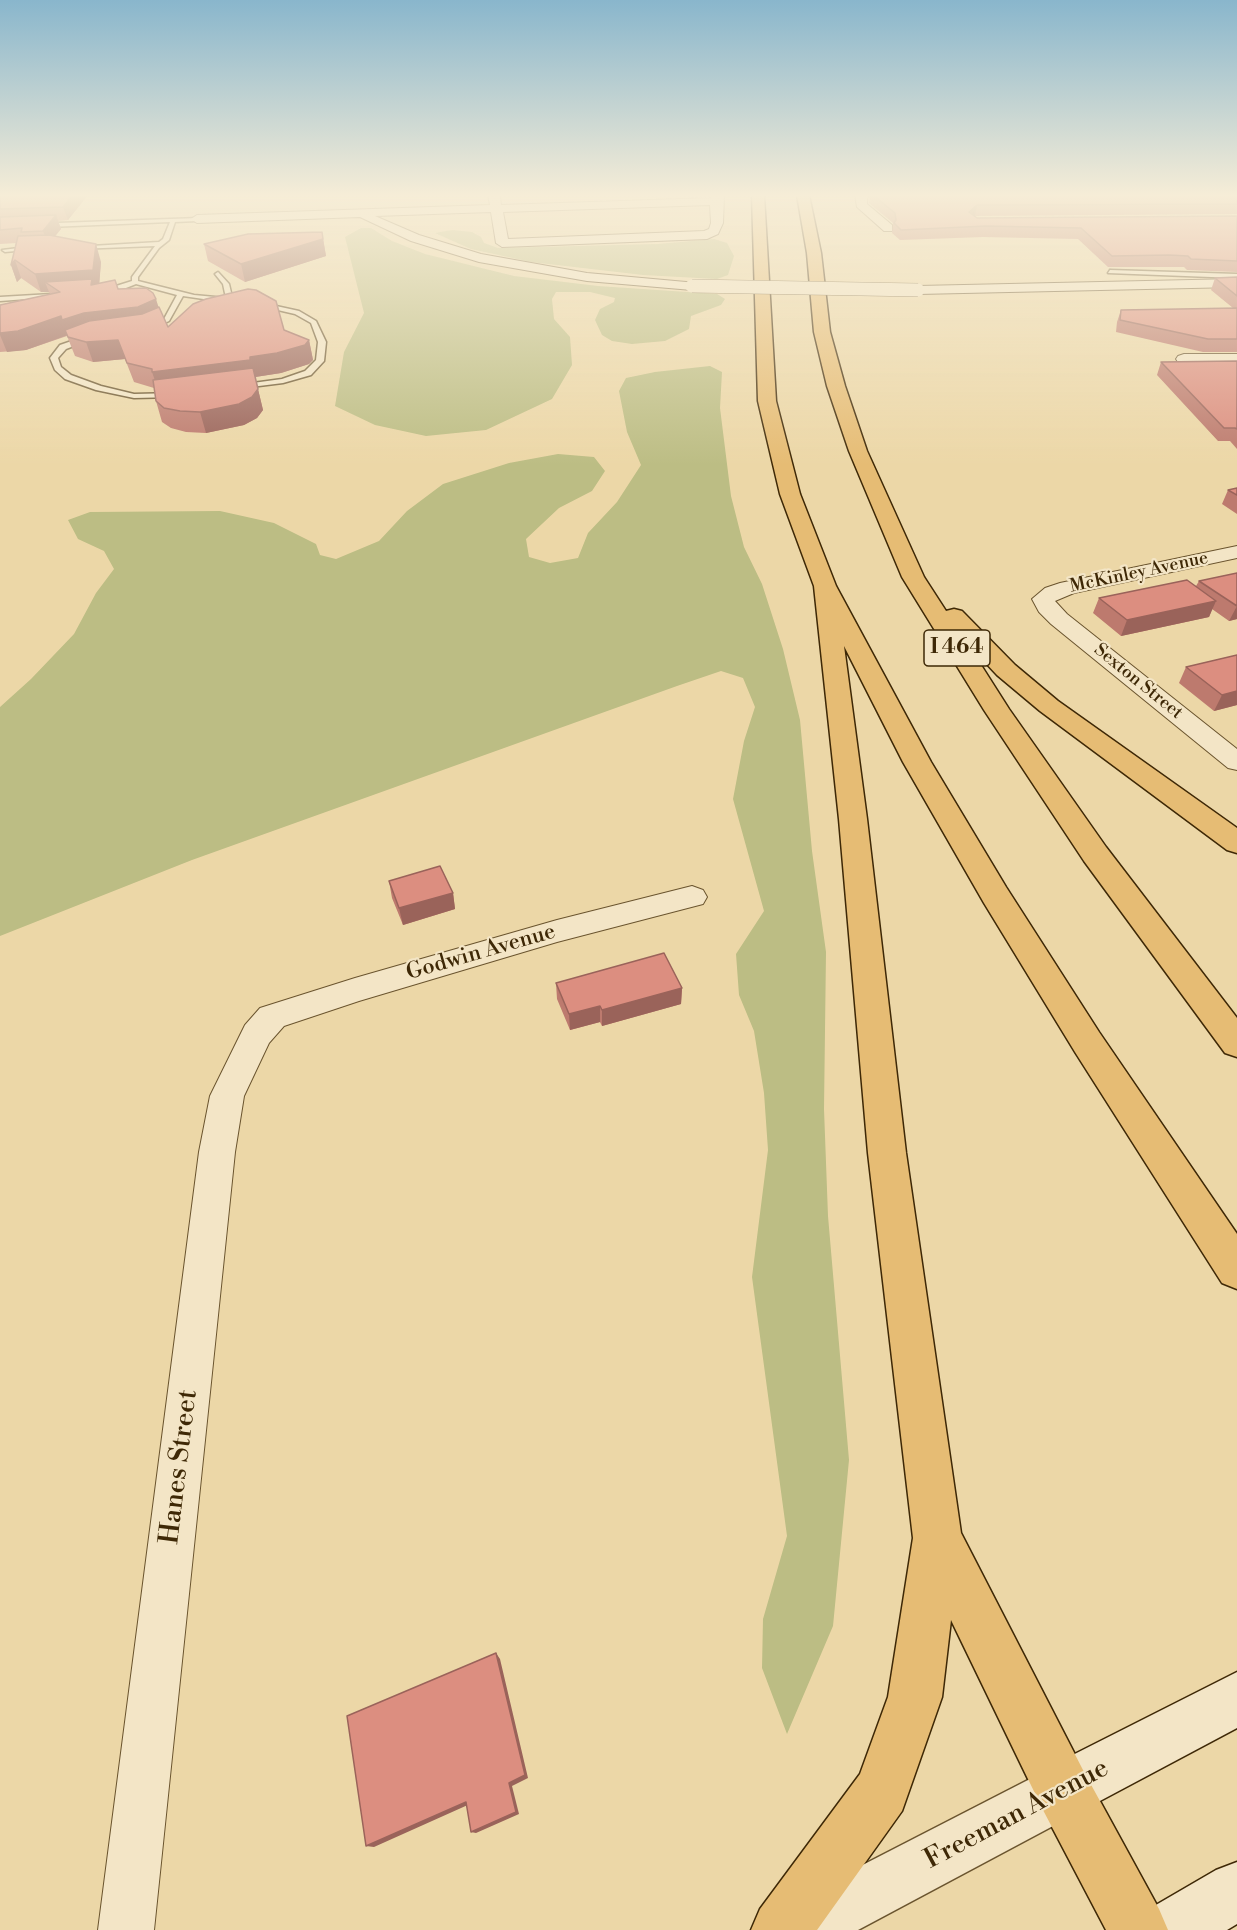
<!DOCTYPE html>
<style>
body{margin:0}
canvas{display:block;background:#ecd7a7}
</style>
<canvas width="1237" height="1930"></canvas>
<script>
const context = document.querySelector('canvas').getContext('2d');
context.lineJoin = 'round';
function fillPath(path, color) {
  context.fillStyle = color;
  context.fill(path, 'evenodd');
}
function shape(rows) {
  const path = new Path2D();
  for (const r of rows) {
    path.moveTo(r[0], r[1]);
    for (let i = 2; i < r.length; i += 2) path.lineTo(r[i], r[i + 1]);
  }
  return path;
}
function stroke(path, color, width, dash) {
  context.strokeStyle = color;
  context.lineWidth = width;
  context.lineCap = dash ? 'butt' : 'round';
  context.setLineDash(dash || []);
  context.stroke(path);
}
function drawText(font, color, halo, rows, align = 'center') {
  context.font = font + ' "Libre Bodoni",serif';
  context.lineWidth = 4.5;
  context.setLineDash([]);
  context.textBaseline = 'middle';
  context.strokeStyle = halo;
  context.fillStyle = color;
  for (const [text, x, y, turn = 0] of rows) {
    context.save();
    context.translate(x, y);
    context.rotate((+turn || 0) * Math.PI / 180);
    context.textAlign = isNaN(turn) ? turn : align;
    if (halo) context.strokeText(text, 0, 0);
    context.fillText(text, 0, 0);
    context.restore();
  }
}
const green = shape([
 [361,228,371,228,392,241,425,254,514,276,598,286,717,294,725,299,721,305,691,316,689,329,665,341,632,344,612,341,602,335,595,320,600,309,614,302,615,298,590,292,556,292,552,299,554,319,570,337,572,365,552,399,486,430,426,436,375,425,335,406,344,352,364,313,345,237],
 [452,230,472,232,481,237,484,243,498,248,658,244,714,239,727,243,734,256,728,275,717,279,643,275,531,262,471,249,435,233],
 [710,366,722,372,720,408,731,496,744,547,762,584,783,649,800,720,812,851,826,952,824,1109,828,1216,849,1460,833,1626,787,1734,762,1668,763,1619,787,1536,752,1277,768,1150,764,1093,754,1031,739,995,736,954,764,911,733,799,744,741,755,707,743,678,721,671,677,686,192,860,0,936,0,707,31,679,74,634,96,593,114,569,104,551,78,539,68,520,90,512,220,511,274,523,316,544,320,555,336,559,379,541,407,511,443,484,509,463,558,454,594,457,605,471,592,491,559,508,526,539,529,557,550,563,578,558,588,533,617,502,641,465,627,432,619,391,626,378,655,372]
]);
const service = shape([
 [199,218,197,221,175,222,169,240,159,248,138,277,138,281,194,295,226,298,223,284,215,274,218,272,229,284,233,301,224,307,221,305,224,302,183,296,169,321,148,331,146,328,164,319,177,295,136,284,116,292,100,294,97,292,132,281,132,277,155,246,77,249,74,247,159,242,163,239,170,222,0,229,0,225,199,218],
 [35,246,37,249,5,252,2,250,35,246],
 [1110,270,1237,274,1237,278,1108,273,1110,270],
 [69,293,67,296,0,301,0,297,69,293],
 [258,302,299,311,316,321,326,342,324,361,311,375,283,383,235,389,235,385,238,385,282,379,305,371,316,360,318,342,311,323,295,314,256,305,258,302],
 [89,335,92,339,66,349,58,358,61,367,71,375,101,386,134,394,176,393,180,395,176,397,134,398,96,390,65,379,55,370,50,358,60,345,89,335]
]);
const minor = shape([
 [488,195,500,195,501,205,711,198,712,195,724,195,723,223,718,234,707,239,502,247,496,243,491,212,375,216,419,235,481,254,587,273,697,283,699,286,692,290,587,281,479,262,411,241,360,217,197,223,191,219,197,215,490,205,488,195],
 [710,205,711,223,709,229,704,231,508,239,503,212,710,205],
 [855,195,872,195,867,198,867,204,892,225,892,231,884,231,857,207,855,195],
 [1237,279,1237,287,918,294,911,290,918,286,1237,279],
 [1184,354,1237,354,1237,364,1178,362,1176,359,1178,356,1184,354],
 [1237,546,1237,558,1074,593,1055,601,1067,614,1237,749,1237,770,1228,768,1051,624,1039,612,1032,599,1045,588,1060,583,1237,546],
 [692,886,703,890,707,897,703,904,557,942,359,1001,284,1026,269,1043,244,1096,235,1152,154,1930,98,1930,199,1152,210,1096,245,1025,260,1008,355,978,557,920,692,886]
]);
const tertiary = shape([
 [1063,1762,1083,1770,1091,1790,1083,1810,858,1930,768,1930,777,1909,1063,1762]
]);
const secondary = shape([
 [1237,1672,1237,1728,1083,1810,1063,1818,1043,1810,1035,1790,1043,1770,1237,1672],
 [1237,1862,1237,1924,1227,1930,1140,1930,1149,1909,1216,1870,1237,1862]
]);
const motorway = shape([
 [752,195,764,195,776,401,800,494,836,586,931,762,1006,887,1099,1032,1237,1234,1237,1289,1222,1283,1075,1052,984,903,903,762,844,646,867,819,906,1153,961,1533,1083,1770,1159,1909,1168,1930,1106,1930,1043,1810,951,1620,942,1697,902,1811,817,1930,751,1930,760,1909,860,1774,888,1697,913,1538,868,1153,839,819,814,586,780,494,758,401,752,195],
 [797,195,809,195,821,253,830,332,845,386,867,451,924,577,946,611,954,609,962,611,1015,665,1058,701,1237,828,1237,853,1227,850,1040,711,997,675,967,643,1009,709,1106,847,1237,1018,1237,1057,1225,1053,1084,861,984,710,902,577,849,451,827,386,814,332,807,253,797,195]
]);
const minorBridge = shape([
 [692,286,918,290]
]);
const wall = shape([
 [0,195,88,195,68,220,58,221,61,229,55,236,101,262,99,283,118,289,158,307,168,327,284,330,309,340,313,360,309,364,281,373,255,377,263,410,257,418,244,425,206,433,186,432,171,428,162,422,156,401,154,388,134,382,125,359,93,362,75,356,67,336,26,350,0,352,0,305,50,294,49,292,41,292,21,278,17,282,11,265,17,243,0,244],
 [870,195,1237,195,1237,214,975,216,977,218,1237,216,1237,272,1187,270,1184,267,1108,267,1078,239,983,237,900,240,892,233,893,223,869,203],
 [322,232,326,256,245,282,208,261,204,244],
 [1237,277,1237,352,1203,352,1116,332,1117,322,1121,310,1233,308,1211,290,1215,278],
 [1237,361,1237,449,1230,441,1218,441,1157,375,1161,362],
 [1237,488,1237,514,1222,504,1228,490],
 [1237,573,1237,619,1229,621,1212,609,1209,617,1121,636,1093,613,1099,598,1196,586,1199,581],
 [1237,655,1237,705,1214,711,1179,683,1186,667],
 [389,881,453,893,455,909,403,925,392,898],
 [556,983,682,988,681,1004,602,1026,600,1022,570,1030,557,999]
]);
const shadedWall = shape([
 [73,195,88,195,68,220,63,207],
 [977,205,975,216,969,212],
 [56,215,61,229,48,245,43,231],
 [323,239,326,256,245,282,241,264],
 [96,244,101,262,99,288,45,282,49,292,41,292,35,274],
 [15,260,21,278,17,282,11,265],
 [156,299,162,318,68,335,26,350,7,352,0,335,0,333,61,316],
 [118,340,125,359,93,362,86,342],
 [309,340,313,360,309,364,281,373,159,392,152,372,250,357],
 [258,389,263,410,257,418,244,425,206,433,200,412],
 [1216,601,1209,617,1121,636,1127,620],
 [1237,606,1237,619,1229,621],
 [1237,691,1237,705,1214,711,1222,695],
 [453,893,455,909,403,925,399,908],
 [682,988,681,1004,602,1026,602,1010],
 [600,1006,600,1022,570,1030,569,1014],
 [496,1653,500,1659,528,1778,512,1786,519,1814,476,1833,471,1832],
 [466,1802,470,1804,374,1847,366,1846]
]);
const building = shape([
 [0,195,73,195,63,207,0,209,0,195],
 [873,195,1237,195,1237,204,977,205,969,212,977,218,1237,216,1237,261,1191,259,1188,256,1169,255,1112,256,1081,228,986,226,901,230,894,223,896,220,895,213,873,195],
 [56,215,43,231,21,232,22,228,0,230,0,217,56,215],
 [322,232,323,239,241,264,204,244,248,234,322,232],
 [49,235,96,244,93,270,35,274,15,260,11,265,18,236,49,235],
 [1237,277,1237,296,1215,278,1237,277],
 [92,279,91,285,115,280,118,289,146,288,153,293,156,299,138,307,84,313,62,320,61,316,18,331,0,333,0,305,60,292,45,282,92,279],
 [248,289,256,290,276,301,284,330,309,340,305,345,277,353,250,357,250,360,152,372,152,369,127,363,118,340,86,342,68,337,65,330,89,321,142,314,159,307,168,327,193,304,206,299,248,289],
 [1237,308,1237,339,1208,339,1120,320,1121,310,1237,308],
 [1237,361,1237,429,1235,428,1224,428,1161,362,1237,361],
 [253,368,258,389,252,397,239,404,200,412,180,411,164,408,156,401,153,380,253,368],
 [1237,488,1237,495,1228,490,1237,488],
 [1237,573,1237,606,1199,581,1237,573],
 [1187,580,1216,601,1127,620,1099,598,1187,580],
 [1237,655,1237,691,1222,695,1186,667,1237,655],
 [440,866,453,893,399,908,389,881,440,866],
 [664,953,682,988,602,1010,600,1006,569,1014,556,983,664,953],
 [496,1653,525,1775,509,1783,516,1812,471,1832,466,1802,366,1846,347,1716,496,1653]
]);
const farStreetnames = [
 ["McKinley Avenue",1139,573,-12],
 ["Sexton Street",1138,682,39]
];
const shields = [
 [957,648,66]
];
const shieldNames = [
 ["I 464",957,648]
];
const streetNames = [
 ["Godwin Avenue",481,953,-16]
];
const nearStreetnames = [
 ["Hanes Street",180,1467,-83],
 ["Freeman Avenue",1017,1815,-28]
];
fillPath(green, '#bcbd84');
stroke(service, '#6a542e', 3);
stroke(minor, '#6a542e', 2);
stroke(tertiary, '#6a542e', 3);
stroke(secondary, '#3e2806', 3);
stroke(motorway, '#3e2806', 3);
fillPath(service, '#f3e5c6');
fillPath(minor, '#f3e5c6');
fillPath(tertiary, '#f3e5c6');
fillPath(secondary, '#f3e5c6');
fillPath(motorway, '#e6bc74');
stroke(minorBridge, '#6a542e', 14, []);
stroke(minorBridge, '#f3e5c6', 13);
fillPath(wall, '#bd7a6e');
fillPath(shadedWall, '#9a635a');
fillPath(building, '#dc8e80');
stroke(building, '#9a635a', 1.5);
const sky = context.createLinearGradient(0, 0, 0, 465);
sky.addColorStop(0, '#89b6cc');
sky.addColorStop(0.42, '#f6edd7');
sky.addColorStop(1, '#f6edd700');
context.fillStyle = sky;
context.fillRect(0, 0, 1237, 465);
drawText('18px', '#3e2806', '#f3e5c6', farStreetnames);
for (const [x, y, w] of shields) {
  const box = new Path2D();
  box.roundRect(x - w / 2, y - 18, w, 36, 4.5);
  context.fillStyle = '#f3e5c6';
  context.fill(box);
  stroke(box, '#3e2806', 1.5);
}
drawText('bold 21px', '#3e2806', null, shieldNames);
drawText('22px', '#3e2806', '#f3e5c6', streetNames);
drawText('27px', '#3e2806', '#f3e5c6', nearStreetnames);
</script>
